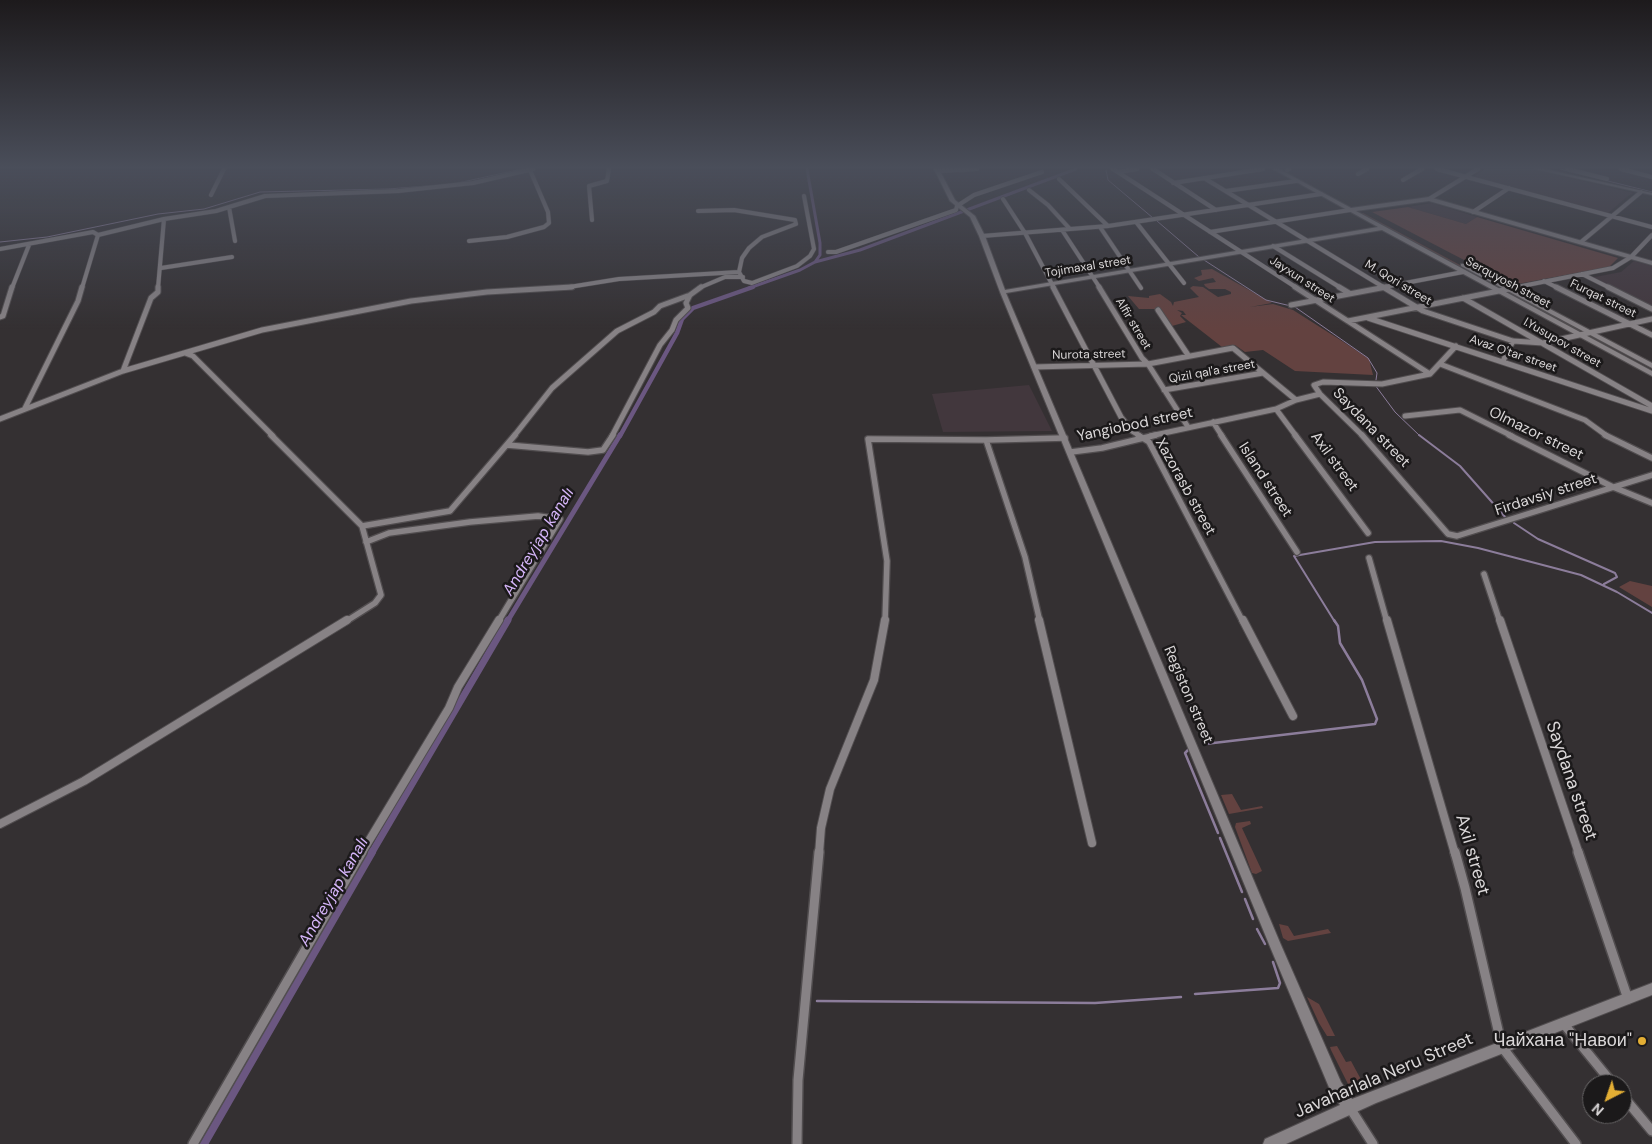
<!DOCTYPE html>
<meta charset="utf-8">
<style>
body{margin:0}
#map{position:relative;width:1652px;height:1144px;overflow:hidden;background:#343032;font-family:"DM Sans",sans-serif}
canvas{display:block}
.north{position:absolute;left:1582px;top:1074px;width:50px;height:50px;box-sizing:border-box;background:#1b191a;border:1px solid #676566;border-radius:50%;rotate:221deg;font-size:14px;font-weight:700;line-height:20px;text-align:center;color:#dad7d8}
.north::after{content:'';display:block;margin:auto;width:18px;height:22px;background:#e3ae34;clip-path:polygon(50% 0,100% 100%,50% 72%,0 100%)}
</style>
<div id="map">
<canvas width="1652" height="1144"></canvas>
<div class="north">N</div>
</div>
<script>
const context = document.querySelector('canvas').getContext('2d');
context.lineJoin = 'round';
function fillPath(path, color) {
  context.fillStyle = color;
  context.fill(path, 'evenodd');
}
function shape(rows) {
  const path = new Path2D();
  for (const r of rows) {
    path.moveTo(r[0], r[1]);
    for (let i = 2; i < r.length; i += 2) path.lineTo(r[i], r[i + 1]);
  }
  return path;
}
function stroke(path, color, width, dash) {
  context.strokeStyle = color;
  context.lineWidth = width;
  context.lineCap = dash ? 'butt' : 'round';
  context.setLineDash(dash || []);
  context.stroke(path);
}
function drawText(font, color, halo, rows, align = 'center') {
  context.font = font + ' "DM Sans",sans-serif';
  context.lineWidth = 5;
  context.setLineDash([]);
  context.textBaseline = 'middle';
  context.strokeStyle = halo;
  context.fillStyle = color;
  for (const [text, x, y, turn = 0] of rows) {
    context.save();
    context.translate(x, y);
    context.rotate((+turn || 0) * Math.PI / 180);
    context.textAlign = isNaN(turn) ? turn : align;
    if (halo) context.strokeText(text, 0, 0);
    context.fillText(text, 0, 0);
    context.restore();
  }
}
const built = shape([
 [1485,169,1532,169,1634,193,1628,196,1607,214,1472,178],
 [1432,203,1477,217,1466,224,1408,207],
 [1634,261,1652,266,1652,308,1590,278,1621,272],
 [1029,385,1052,431,943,432,932,394]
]);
const green = shape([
 [1408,207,1466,224,1477,217,1618,258,1609,267,1512,285,1372,212],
 [1363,213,1501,287,1496,288,1360,214],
 [1212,269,1272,303,1250,307,1273,304,1293,310,1342,341,1369,359,1373,375,1295,371,1263,350,1245,352,1235,345,1222,347,1181,315,1186,315,1183,311,1177,310,1182,313,1180,316,1186,322,1172,326,1161,309,1139,309,1128,296,1149,298,1149,296,1160,294,1171,302,1173,306,1174,302,1199,297,1190,288,1193,286,1203,287,1218,297,1231,294,1231,292,1225,289,1209,289,1205,286,1204,284,1216,282,1213,278,1199,281,1194,278,1202,275,1201,270],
 [1630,581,1652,586,1652,607,1619,587],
 [1232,794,1241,810,1262,806,1263,808,1229,814,1221,795],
 [1250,821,1251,824,1242,828,1262,871,1256,874,1252,873,1235,827,1236,823],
 [1279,924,1288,926,1294,936,1328,929,1331,933,1288,941,1283,938],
 [1307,997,1319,1004,1335,1036,1327,1036,1319,1023],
 [1337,1046,1346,1062,1351,1061,1364,1085,1352,1087,1348,1084,1331,1050,1330,1047]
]);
const streamFar2 = shape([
 [1560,169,1652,192],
 [1106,170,1108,180,1153,218],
 [458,183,522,169],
 [1157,221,1199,257],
 [0,242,47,237,158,214,204,209,260,192,388,189,441,185],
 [1204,260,1266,300,1295,307,1368,358,1377,373,1376,380],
 [1375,385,1395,412,1420,436]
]);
const streamFar1 = shape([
 [1419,435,1460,466,1506,518],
 [1514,523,1538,539,1615,573,1617,577,1604,584],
 [1335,622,1294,556,1375,542,1441,541,1478,548,1581,575,1617,592,1652,613]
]);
const stream = shape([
 [1205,744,1375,724,1377,719,1362,680,1340,643,1338,626,1334,620],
 [1189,749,1185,753,1218,833],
 [1220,838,1242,892],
 [1245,899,1253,919],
 [1257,929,1265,944],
 [1195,994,1278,988,1280,983,1273,962],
 [817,1001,1095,1003,1181,997]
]);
const canalFar4 = shape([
 [807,169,820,243,820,255,815,262],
 [749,288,800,270,815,262,860,250,1076,169]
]);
const canalFar3 = shape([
 [620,436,677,333,682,319,693,308,753,287]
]);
const canalFar2 = shape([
 [507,622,620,435]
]);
const canalFar1 = shape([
 [371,854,508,620]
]);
const canal = shape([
 [204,1144,372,852]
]);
const streetFar4 = shape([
 [1113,169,1297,288],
 [1153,169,1216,210],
 [1437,169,1652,227],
 [1567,169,1607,179],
 [1621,169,1652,177],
 [1287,170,1289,169],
 [937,171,977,169],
 [1118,172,1137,169],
 [1358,174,1367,169],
 [1204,178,1385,288],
 [1059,179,1108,226],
 [1403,180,1422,169],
 [1173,183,1263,169],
 [1029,190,1048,205,1070,229],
 [1226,191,1296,181],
 [211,195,224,169],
 [1003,199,1025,233,1054,288],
 [1429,199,1478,169],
 [229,207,235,241],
 [698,211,734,210,795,220,796,224,762,237,749,248,742,258,739,272,744,281,752,283,797,266,810,256,814,249,804,196],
 [1473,212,1509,188],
 [592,220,589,186,607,181,609,169],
 [1136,222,1184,283],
 [1100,227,1141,288],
 [1062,230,1100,288],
 [1210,232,1350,210],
 [982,236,1108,226,1321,194],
 [469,241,507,237,544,227,549,223,548,212,530,170],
 [1581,242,1641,192],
 [1273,246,1341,288],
 [0,249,93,232,98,235,164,219,216,211,265,196,398,191,473,183,533,169],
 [828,252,836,252,956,210,957,206,974,195,1042,172],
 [161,268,232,257],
 [1582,274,1610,288],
 [1544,281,1558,288],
 [12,288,29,245],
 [82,288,98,235],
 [158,288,164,219],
 [563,288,619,279,739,272],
 [699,288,725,277,743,277],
 [1379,288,1463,272],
 [1512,288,1613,268,1631,257,1652,235]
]);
const streetFar3 = shape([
 [1053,287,1121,417,1132,431,1140,436],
 [1099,287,1142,358,1148,364,1188,427],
 [1295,287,1430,374],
 [1339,287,1349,293],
 [1383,287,1423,311,1513,341,1543,343,1652,319],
 [1556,287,1652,335],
 [1608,287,1652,309],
 [1463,298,1652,406],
 [1291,305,1386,287],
 [1158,310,1188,355],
 [0,317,3,316,12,287],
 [1368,318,1652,411],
 [1348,321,1519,287],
 [185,353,193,356,273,436],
 [1503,361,1513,341],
 [1440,364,1585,420,1607,436],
 [1034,367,1148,364,1233,348,1296,400],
 [123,371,151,298,158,292,158,287],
 [1164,390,1263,373],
 [25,408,78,301,82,287],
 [1276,409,1296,436],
 [1405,416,1460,410,1512,436],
 [0,419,123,371,262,330,411,301,487,292,572,287],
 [1213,422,1222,436],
 [514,436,552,388,617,331,654,312,660,306,690,295,701,287],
 [612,436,660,345,672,330,676,320,688,308,686,303,690,295],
 [1150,436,1276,409,1296,400,1320,394],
 [1363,436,1320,394,1314,385,1323,382,1382,384,1430,374,1456,346]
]);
const streetFar2 = shape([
 [271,435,362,526,450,511,515,435],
 [1138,435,1149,442,1243,622],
 [1221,435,1297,552],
 [1295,435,1368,533],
 [1362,435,1448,534,1457,536,1652,475],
 [1509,435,1613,487,1652,503],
 [1605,435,1652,458],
 [986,440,1025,557,1040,622],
 [507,445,588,452,603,450,613,435],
 [1071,452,1102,448,1156,435],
 [366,542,389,533,470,522,538,516,560,519,498,622],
 [1369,558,1387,622],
 [1484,574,1500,622],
 [345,622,375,603,381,595,362,526],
 [885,622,887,561,868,439,986,440,1065,438]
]);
const streetFar1 = shape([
 [1039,620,1092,843],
 [1243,620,1293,716],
 [1387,620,1455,854],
 [1500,620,1579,854],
 [0,824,84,781,347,620],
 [361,854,449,708,458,687,499,620],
 [819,854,821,828,830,789,874,680,885,620]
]);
const street = shape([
 [1455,852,1465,888,1502,1047,1576,1144],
 [1578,852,1628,999],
 [1563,1023,1613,1084],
 [1622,1095,1652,1131],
 [1350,1108,1373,1144],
 [193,1144,362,852],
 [797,1144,798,1080,819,852]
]);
const secondary = shape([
 [934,169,939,169,955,200,975,216,985,236,1005,290,1378,227,1273,169,1279,169,1351,208,1429,197,1652,261,1652,265,1429,201,1356,211,1652,371,1652,376,1382,230,1006,293,1281,945,1341,1082,1352,1099,1652,983,1652,995,1376,1103,1286,1144,1263,1144,1265,1139,1340,1105,1331,1092,1271,949,1000,292,979,236,970,217,950,201,934,169],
 [1534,169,1544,169,1652,193,1652,195,1534,169],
 [1461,264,1465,264,1652,363,1652,368,1461,266,1461,264]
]);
const markers = [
 [1642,1041,5,"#e3ae34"]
];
const farStreetnames = [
 ["Tojimaxal street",1088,267,-9],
 ["Jayxun street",1302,280,33],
 ["M. Qori street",1398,283,31],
 ["Serquyosh street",1508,283,28],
 ["Furqat street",1603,299,26],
 ["Alfir street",1133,324,59],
 ["I.Yusupov street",1562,343,30],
 ["Avaz O'tar street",1513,354,19],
 ["Nurota street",1089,355,-1],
 ["Qizil qal'a street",1212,372,-10]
];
const streetNames = [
 ["Yangiobod street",1135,425,-12],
 ["Saydana street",1371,428,46],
 ["Olmazor street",1536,434,26],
 ["Axil street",1334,462,54],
 ["Island street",1265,480,57],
 ["Xazorasb street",1185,487,61],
 ["Firdavsiy street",1546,495,-18],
 ["Registon street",1188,695,67]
];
const waterNames = [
 ["Andreyjap kanalı",539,542,-59],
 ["Andreyjap kanalı",334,892,-60]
];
const nearStreetnames = [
 ["Saydana street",1571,781,71],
 ["Axil street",1472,855,74],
 ["Javaharlala Neru Street",1384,1076,-23]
];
const nearPoinames = [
 ["Чайхана \"Навои\"",1632,1041]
];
fillPath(built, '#42373d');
fillPath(green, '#634240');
stroke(streamFar2, '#8c7d9b', 1);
stroke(streamFar1, '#8c7d9b', 2);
stroke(stream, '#8c7d9b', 2.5);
stroke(canalFar4, '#6b5781', 3);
stroke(canalFar3, '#6b5781', 4.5);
stroke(canalFar2, '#6b5781', 5);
stroke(canalFar1, '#6b5781', 7);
stroke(canal, '#6b5781', 8);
stroke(streetFar4, '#514d4f', 5);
stroke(streetFar3, '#514d4f', 7);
stroke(streetFar2, '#514d4f', 8);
stroke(streetFar1, '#514d4f', 10);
stroke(street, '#514d4f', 12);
stroke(secondary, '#514d4f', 2);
stroke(streetFar4, '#878285', 4);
stroke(streetFar3, '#878285', 5);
stroke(streetFar2, '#878285', 5.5);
stroke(streetFar1, '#878285', 8);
stroke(street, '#878285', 9);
fillPath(secondary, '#878285');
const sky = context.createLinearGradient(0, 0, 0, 329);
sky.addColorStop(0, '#1d1a1c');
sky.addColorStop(0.51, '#4a4e5a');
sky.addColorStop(1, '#4a4e5a00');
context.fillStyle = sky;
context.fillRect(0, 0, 1652, 329);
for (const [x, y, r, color] of markers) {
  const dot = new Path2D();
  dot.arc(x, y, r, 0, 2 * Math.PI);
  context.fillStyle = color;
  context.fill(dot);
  stroke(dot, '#1b191a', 2);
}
drawText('12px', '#dad7d8', '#1b191a', farStreetnames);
drawText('15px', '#dad7d8', '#1b191a', streetNames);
drawText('italic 16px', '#d5b5f9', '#1b191a', waterNames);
drawText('18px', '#dad7d8', '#1b191a', nearStreetnames);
drawText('18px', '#dad7d8', '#1b191a', nearPoinames, 'right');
</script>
